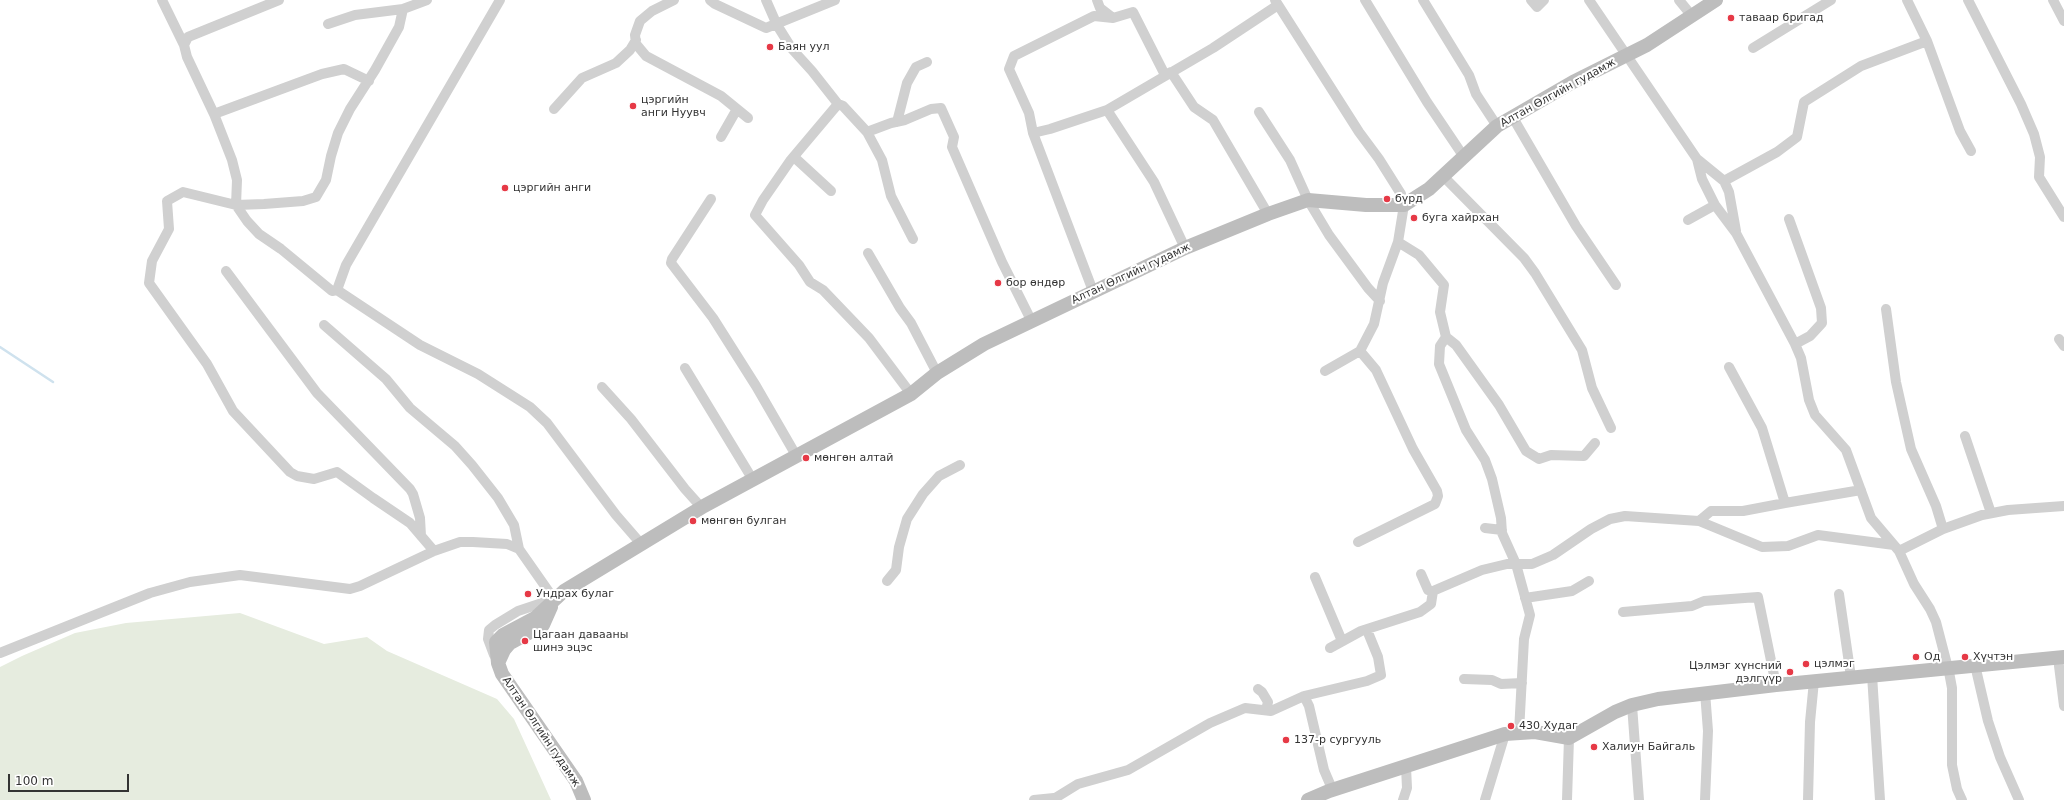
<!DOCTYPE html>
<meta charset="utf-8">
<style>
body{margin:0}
#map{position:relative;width:2064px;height:800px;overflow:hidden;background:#fff;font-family:"DejaVu Sans",sans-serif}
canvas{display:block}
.scale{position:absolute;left:8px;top:774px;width:121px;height:18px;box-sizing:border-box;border:2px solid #333;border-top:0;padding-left:5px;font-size:12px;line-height:14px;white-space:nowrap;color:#333;-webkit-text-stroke:3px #fff;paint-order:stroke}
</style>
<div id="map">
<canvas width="2064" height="800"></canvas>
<div class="scale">100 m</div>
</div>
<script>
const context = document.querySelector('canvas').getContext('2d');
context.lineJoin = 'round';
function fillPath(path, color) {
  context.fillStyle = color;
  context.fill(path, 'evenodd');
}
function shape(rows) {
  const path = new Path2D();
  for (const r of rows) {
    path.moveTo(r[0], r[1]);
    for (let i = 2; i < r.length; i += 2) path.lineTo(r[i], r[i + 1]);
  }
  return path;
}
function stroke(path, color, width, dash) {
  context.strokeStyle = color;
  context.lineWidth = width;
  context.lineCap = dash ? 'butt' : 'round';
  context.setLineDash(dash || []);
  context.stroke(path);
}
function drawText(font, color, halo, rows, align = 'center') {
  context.font = font + ' "DejaVu Sans",sans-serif';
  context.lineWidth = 4;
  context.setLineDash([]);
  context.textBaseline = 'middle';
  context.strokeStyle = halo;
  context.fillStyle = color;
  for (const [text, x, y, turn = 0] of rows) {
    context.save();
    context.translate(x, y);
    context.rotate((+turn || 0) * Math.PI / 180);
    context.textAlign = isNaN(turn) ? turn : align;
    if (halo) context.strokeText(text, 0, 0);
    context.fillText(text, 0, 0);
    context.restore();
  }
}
const green = shape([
 [240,613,324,644,367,637,387,651,497,699,514,719,551,800,0,800,0,667,22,656,75,633,126,623]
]);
const stream = shape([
 [0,347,53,382]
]);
const minor = shape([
 [162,0,184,45],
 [279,0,188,37,184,45,187,57,214,114,232,160,237,180,236,205,247,221,259,234,281,249,332,291,337,290,420,345,478,374,530,407,547,423,616,515,642,545],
 [427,0,403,9,399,27,375,70,350,109,338,133,331,156,326,180,316,197,303,201,264,204,236,205,183,192,167,201,169,229,152,261,149,283,207,364,233,411,290,472,297,476,314,479,337,472,373,498,410,523,434,551],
 [674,0,652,11,640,21,635,35,636,44,646,56,721,96,748,118],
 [710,0,715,4,766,28,835,0],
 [766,0,777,25,792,49,812,71,838,104],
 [1097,0,1100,8,1113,18,1133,12,1165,75],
 [1275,0,1359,132,1379,159,1401,194,1404,205,1398,242,1383,283,1374,324,1360,351,1325,371],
 [1365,0,1427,102,1464,157],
 [1423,0,1469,75,1476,94,1497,126],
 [1531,0,1537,7,1544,0],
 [1589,0,1697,159,1702,179,1715,205,1736,233,1795,344,1801,358,1809,400,1815,415,1846,450,1871,518,1899,551,1914,584,1930,609,1936,622,1949,672,1952,688,1952,765,1957,789,1962,800],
 [1679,0,1692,16],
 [1907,0,1927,41,1960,131,1971,151],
 [1968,0,2021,104,2034,134,2040,157,2039,177,2064,217],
 [2053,0,2064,21],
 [328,24,355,15,403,9],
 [1753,48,1831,0],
 [1171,72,1194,107,1213,120,1268,214],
 [554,109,582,78,616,63,630,50,636,40],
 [1107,110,1154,182,1185,248],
 [1259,112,1290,160,1308,200,1329,235,1368,288,1380,301],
 [214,114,322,74,344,69,369,81],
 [1512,116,1576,226,1616,285],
 [897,122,907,83,916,67,927,62],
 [867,132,891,123,905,120,931,109,941,108,954,137,952,147,1002,262,1032,322],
 [1033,133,1050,129,1107,110,1213,48,1278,5],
 [721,137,737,109],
 [794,157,831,191],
 [1697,159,1724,181,1729,192,1736,231],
 [1443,176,1524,258,1535,273,1582,350,1592,388,1611,428],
 [1724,181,1777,152,1797,137,1804,102,1861,66,1927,41],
 [711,199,672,259,671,263,713,318,756,386,797,457],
 [1789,219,1821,308,1822,323,1810,336,1795,344],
 [1688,220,1715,205],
 [1398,242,1419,255,1444,285,1440,312,1446,337,1440,346,1439,364,1466,430,1485,460,1492,479,1501,518,1502,533,1516,564,1530,615,1524,639,1519,732],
 [868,253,900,308,911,323,937,373],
 [226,271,317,393,410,489,413,494,420,518,421,536],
 [337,290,346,265,500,0],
 [1093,291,1033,133,1029,113,1009,69,1014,56,1094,16,1113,18],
 [1886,309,1896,382,1911,449,1936,506,1943,529],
 [324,325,386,379,410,408,455,446,472,465,498,498,514,525,519,549],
 [1446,337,1456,345,1499,405,1526,451,1539,459,1551,455,1584,456,1595,443],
 [2059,339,2064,346],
 [1729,367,1762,428,1785,503,1861,490],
 [685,368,753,480],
 [602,387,631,419,685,489,702,508],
 [911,394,869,338,823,290,810,282,799,265,755,215,763,200,790,161,838,104,843,106,867,132,882,160,891,196,913,239],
 [1965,436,1991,513],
 [1699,521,1711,511,1743,511,1785,503],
 [1485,528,1502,530],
 [1358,542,1435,504,1438,496,1437,491,1413,449,1376,370,1360,351],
 [1899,551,1943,529,1982,515,2008,510,2064,506],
 [1421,574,1428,590,1433,591],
 [1315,577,1342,641],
 [887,581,896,570,899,547,907,519,923,494,939,476,960,465],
 [1839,594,1851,677],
 [1525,598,1572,591,1589,581],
 [1623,612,1692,606,1704,601,1758,597,1776,685],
 [1330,648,1361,631,1420,612,1431,604,1433,591,1482,570,1507,564,1532,564,1553,555,1591,529,1610,519,1625,516,1699,521,1762,547,1788,546,1818,535,1894,545],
 [0,653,150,593,190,582,240,575,350,589,360,586,434,551,460,542,473,542,507,544,519,549,554,599,518,611,495,625,489,630,488,639,494,655],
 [2058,658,2064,706],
 [1975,665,1988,721,2000,757,2019,800],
 [1872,675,1880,800],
 [1464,679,1492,680,1501,684,1522,683],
 [1258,689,1262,692,1268,702,1266,710],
 [1632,705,1639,800],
 [1333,791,1324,770,1309,706,1304,696,1367,681,1381,675,1378,657,1367,630],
 [1034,800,1054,798],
 [1052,800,1078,784,1128,770,1210,723,1245,708,1271,711,1304,696],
 [1403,800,1407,788,1406,767],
 [1485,800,1505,734],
 [1567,800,1569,738],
 [1705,800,1708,731,1705,692],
 [1808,800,1810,722,1814,681]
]);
const secondary = shape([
 [498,663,504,650,510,643,543,625,551,607],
 [584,800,576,781,502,674,498,663,496,642,503,635,535,618,564,591,704,506,911,394,937,373,984,344,1185,248,1268,214,1308,200,1366,205,1404,205,1429,189,1497,126,1573,82,1647,45,1716,0],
 [1308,800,1329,791,1505,734,1535,732,1569,738,1615,712,1632,705,1658,699,1776,685,2064,657]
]);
const markers = [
 [1731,18,4,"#e63946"],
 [770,47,4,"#e63946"],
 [633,106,4,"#e63946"],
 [505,188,4,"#e63946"],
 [1387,199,4,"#e63946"],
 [1414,218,4,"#e63946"],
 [998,283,4,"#e63946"],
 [806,458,4,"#e63946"],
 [693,521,4,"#e63946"],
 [528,594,4,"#e63946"],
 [525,641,4,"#e63946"],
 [1916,657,4,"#e63946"],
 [1965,657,4,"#e63946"],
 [1806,664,4,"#e63946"],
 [1790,672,4,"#e63946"],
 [1511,726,4,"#e63946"],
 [1286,740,4,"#e63946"],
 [1594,747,4,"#e63946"]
];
const poiNames = [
 ["таваар бригад",1739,18],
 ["Баян уул",778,47],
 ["цэргийн",641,100],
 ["анги Нуувч",641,113],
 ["цэргийн анги",513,188],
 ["бүрд",1395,199],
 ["буга хайрхан",1422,218],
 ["бор өндөр",1006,283],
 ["мөнгөн алтай",814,458],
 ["мөнгөн булган",701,521],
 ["Ундрах булаг",536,594],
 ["Цагаан давааны",533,635],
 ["шинэ эцэс",533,648],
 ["Од",1924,657],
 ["Хүчтэн",1973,657],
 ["цэлмэг",1814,664],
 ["Цэлмэг хүнсний",1782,666,"right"],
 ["дэлгүүр",1782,679,"right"],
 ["430 Худаг",1519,726],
 ["137-р сургууль",1294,740],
 ["Халиун Байгаль",1602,747]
];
const streetNames = [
 ["Алтан Өлгийн гудамж",1558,93,-29],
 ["Алтан Өлгийн гудамж",1131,274,-25],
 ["Алтан Өлгийн гудамж",541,732,56]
];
fillPath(green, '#e6ecdf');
stroke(stream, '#cfe2ee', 2.5);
stroke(minor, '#d0d0d0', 10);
stroke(secondary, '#bdbdbd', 14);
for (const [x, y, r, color] of markers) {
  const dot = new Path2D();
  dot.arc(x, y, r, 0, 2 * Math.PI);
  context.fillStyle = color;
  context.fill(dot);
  stroke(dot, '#fff', 1.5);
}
drawText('11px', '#333', '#fff', poiNames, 'left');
drawText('11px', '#333', '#fff', streetNames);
</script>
